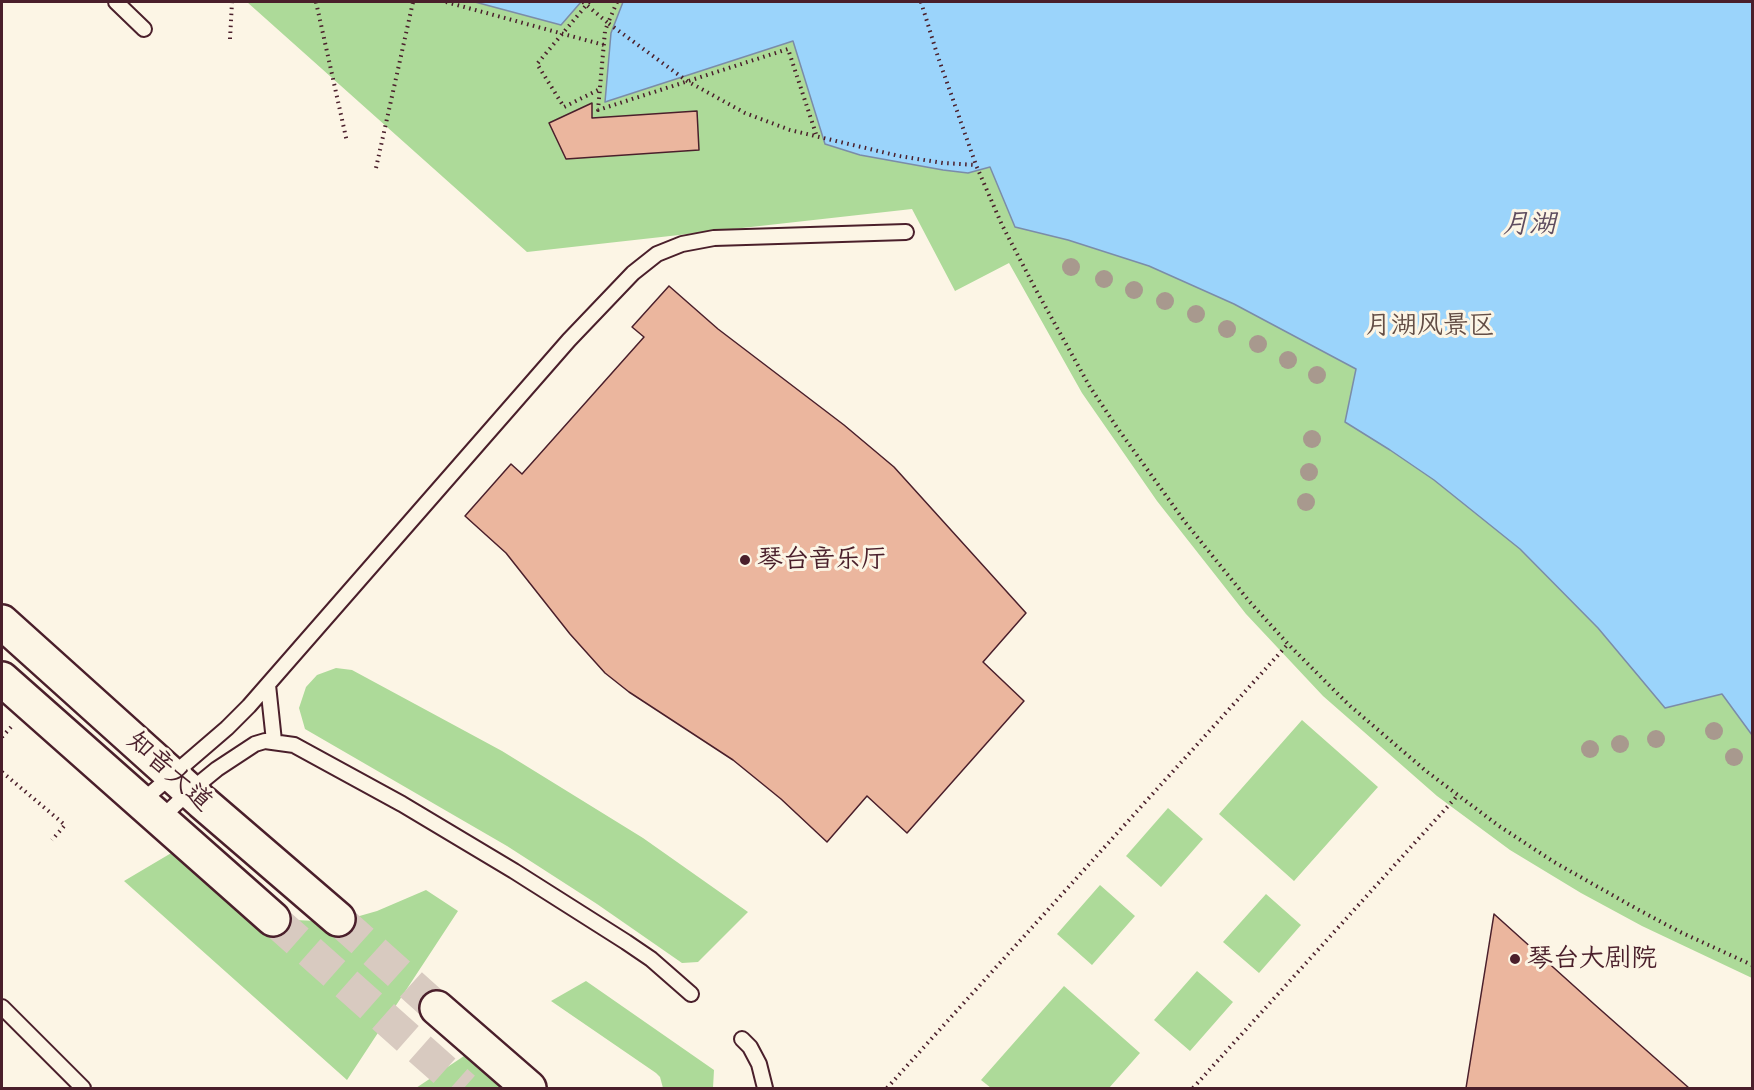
<!DOCTYPE html>
<meta charset="utf-8">
<style>
body{margin:0}
#map{position:relative;width:1754px;height:1090px;overflow:hidden;background:#fcf5e5;font-family:Itim,sans-serif}
canvas{display:block}
.frame{position:absolute;inset:0;border:3px solid #4a1f2b;pointer-events:none}
</style>
<div id="map">
<canvas width="1754" height="1090"></canvas>
<div class="frame"></div>
</div>
<script>
const context = document.querySelector('canvas').getContext('2d');
context.lineJoin = 'round';
function fillPath(path, color) {
  context.fillStyle = color;
  context.fill(path, 'evenodd');
}
function shape(rows) {
  const path = new Path2D();
  for (const r of rows) {
    path.moveTo(r[0], r[1]);
    for (let i = 2; i < r.length; i += 2) path.lineTo(r[i], r[i + 1]);
  }
  return path;
}
function stroke(path, color, width, dash) {
  context.strokeStyle = color;
  context.lineWidth = width;
  context.lineCap = dash ? 'butt' : 'round';
  context.setLineDash(dash || []);
  context.stroke(path);
}
function drawText(font, color, halo, rows, align = 'center') {
  context.font = font + ' Itim,"LXGW WenKai TC",sans-serif';
  context.lineWidth = 6;
  context.setLineDash([]);
  context.textBaseline = 'middle';
  context.strokeStyle = halo;
  context.fillStyle = color;
  for (const [text, x, y, turn = 0] of rows) {
    context.save();
    context.translate(x, y);
    context.rotate((+turn || 0) * Math.PI / 180);
    context.textAlign = isNaN(turn) ? turn : align;
    if (halo) context.strokeText(text, 0, 0);
    context.fillText(text, 0, 0);
    context.restore();
  }
}
const green = shape([
 [247,2,1752,2,1752,978,1642,926,1581,893,1510,850,1437,796,1323,696,1246,614,1157,501,1082,393,1009,263,955,291,912,209,527,252],
 [336,668,352,670,502,751,643,838,748,912,698,962,682,963,597,904,507,846,305,729,299,708,306,687,317,675],
 [1302,720,1378,787,1294,881,1219,814],
 [1168,808,1203,839,1161,887,1126,856],
 [173,852,273,919,317,921,356,917,377,911,426,890,458,911,347,1080,124,881],
 [1100,885,1135,916,1092,965,1057,934],
 [1266,894,1301,925,1259,973,1223,942],
 [1197,971,1233,1002,1190,1051,1154,1020],
 [586,981,714,1070,713,1088,663,1088,660,1077,656,1073,551,1001],
 [1064,986,1140,1053,1109,1088,991,1088,981,1080],
 [464,1056,501,1088,416,1088]
]);
const water = shape([
 [475,2,581,2,561,25,475,2],
 [623,2,1752,2,1752,735,1722,694,1665,708,1598,628,1520,549,1434,480,1390,450,1345,422,1356,369,1234,304,1149,266,1068,240,1015,227,990,167,968,173,943,170,860,155,825,144,793,41,605,102,611,33,623,2]
]);
const building = shape([
 [592,103,592,118,697,111,699,150,566,159,549,123,592,103],
 [669,286,718,329,844,425,894,467,1026,613,983,662,1024,701,907,833,867,796,827,842,781,799,733,760,629,692,605,673,570,634,506,553,465,516,511,464,522,474,644,337,632,327,669,286],
 [1494,914,1594,1004,1689,1088,1466,1088,1494,914]
]);
const secondaryTunnel = shape([
 [273,919,464,1088],
 [338,919,437,1008]
]);
const path = shape([
 [316,2,347,142],
 [446,2,604,45],
 [583,2,608,23,605,31,598,110,788,49,817,137],
 [589,2,537,64,564,107,600,89],
 [617,2,608,23,687,81,745,113,790,130,899,156,943,163,976,165],
 [921,2,938,57,976,165,1002,225,1036,290,1090,387,1116,426,1185,522,1249,601,1288,644,1349,705,1426,771,1499,826,1554,862,1637,909,1680,932,1752,965],
 [230,39,232,2],
 [376,168,413,2],
 [2,737,11,727],
 [2,772,65,825,52,840],
 [887,1088,1288,644],
 [1193,1088,1458,795]
]);
const service = shape([
 [116,2,144,29],
 [268,685,274,741],
 [141,802,227,728,249,706,569,340,633,273,657,254,682,244,714,238,906,232],
 [160,819,190,791,217,769,255,744,265,741,294,745,402,804,514,871,626,942,651,959,691,994],
 [2,1007,83,1088],
 [742,1039,750,1047,759,1064,765,1088]
]);
const secondary = shape([
 [2,622,202,802,338,919],
 [2,679,273,919],
 [437,1008,529,1088]
]);
const trees = [
 [1071,267],
 [1104,279],
 [1134,290],
 [1165,301],
 [1196,314],
 [1227,329],
 [1258,344],
 [1288,360],
 [1317,375],
 [1312,439],
 [1309,472],
 [1306,502],
 [1714,731],
 [1656,739],
 [1620,744],
 [1590,749],
 [1734,757]
];
const markers = [
 [745,560,6,"#4a1f2b"],
 [1515,959,6,"#4a1f2b"]
];
const parkNames = [
 ["月湖风景区",1430,326]
];
const poiNames = [
 ["琴台音乐厅",757,560],
 ["琴台大剧院",1527,959]
];
const streetNames = [
 ["知音大道",169,772,42]
];
const waterNames = [
 ["月湖",1529,225]
];
fillPath(green, '#adda99');
fillPath(water, '#9bd4fb');
stroke(water, '#7b8ca8', 1.5);
fillPath(building, '#ebb69e');
stroke(building, '#4a1f2b', 1.5);
stroke(secondaryTunnel, '#d8cac0', 33, [33, 16]);
stroke(service, '#4a1f2b', 18);
stroke(secondary, '#4a1f2b', 38);
stroke(path, '#4a1f2b', 4, [1.5, 4.5]);
stroke(service, '#fcf5e5', 14);
stroke(secondary, '#fcf5e5', 33);
context.fillStyle = '#a8998e';
for (const [x, y] of trees) {
  context.beginPath();
  context.arc(x, y, 9, 0, 2 * Math.PI);
  context.fill();
}
for (const [x, y, r, color] of markers) {
  const dot = new Path2D();
  dot.arc(x, y, r, 0, 2 * Math.PI);
  context.fillStyle = color;
  context.fill(dot);
  stroke(dot, '#fcf5e5', 2);
}
drawText('26px', '#634e46', '#fcf5e5', parkNames);
drawText('26px', '#4a1f2b', '#fcf5e5', poiNames, 'left');
drawText('26px', '#4a1f2b', '#fcf5e5', streetNames);
drawText('italic 27px', '#5e4c5f', '#fcf5e5', waterNames);
</script>
